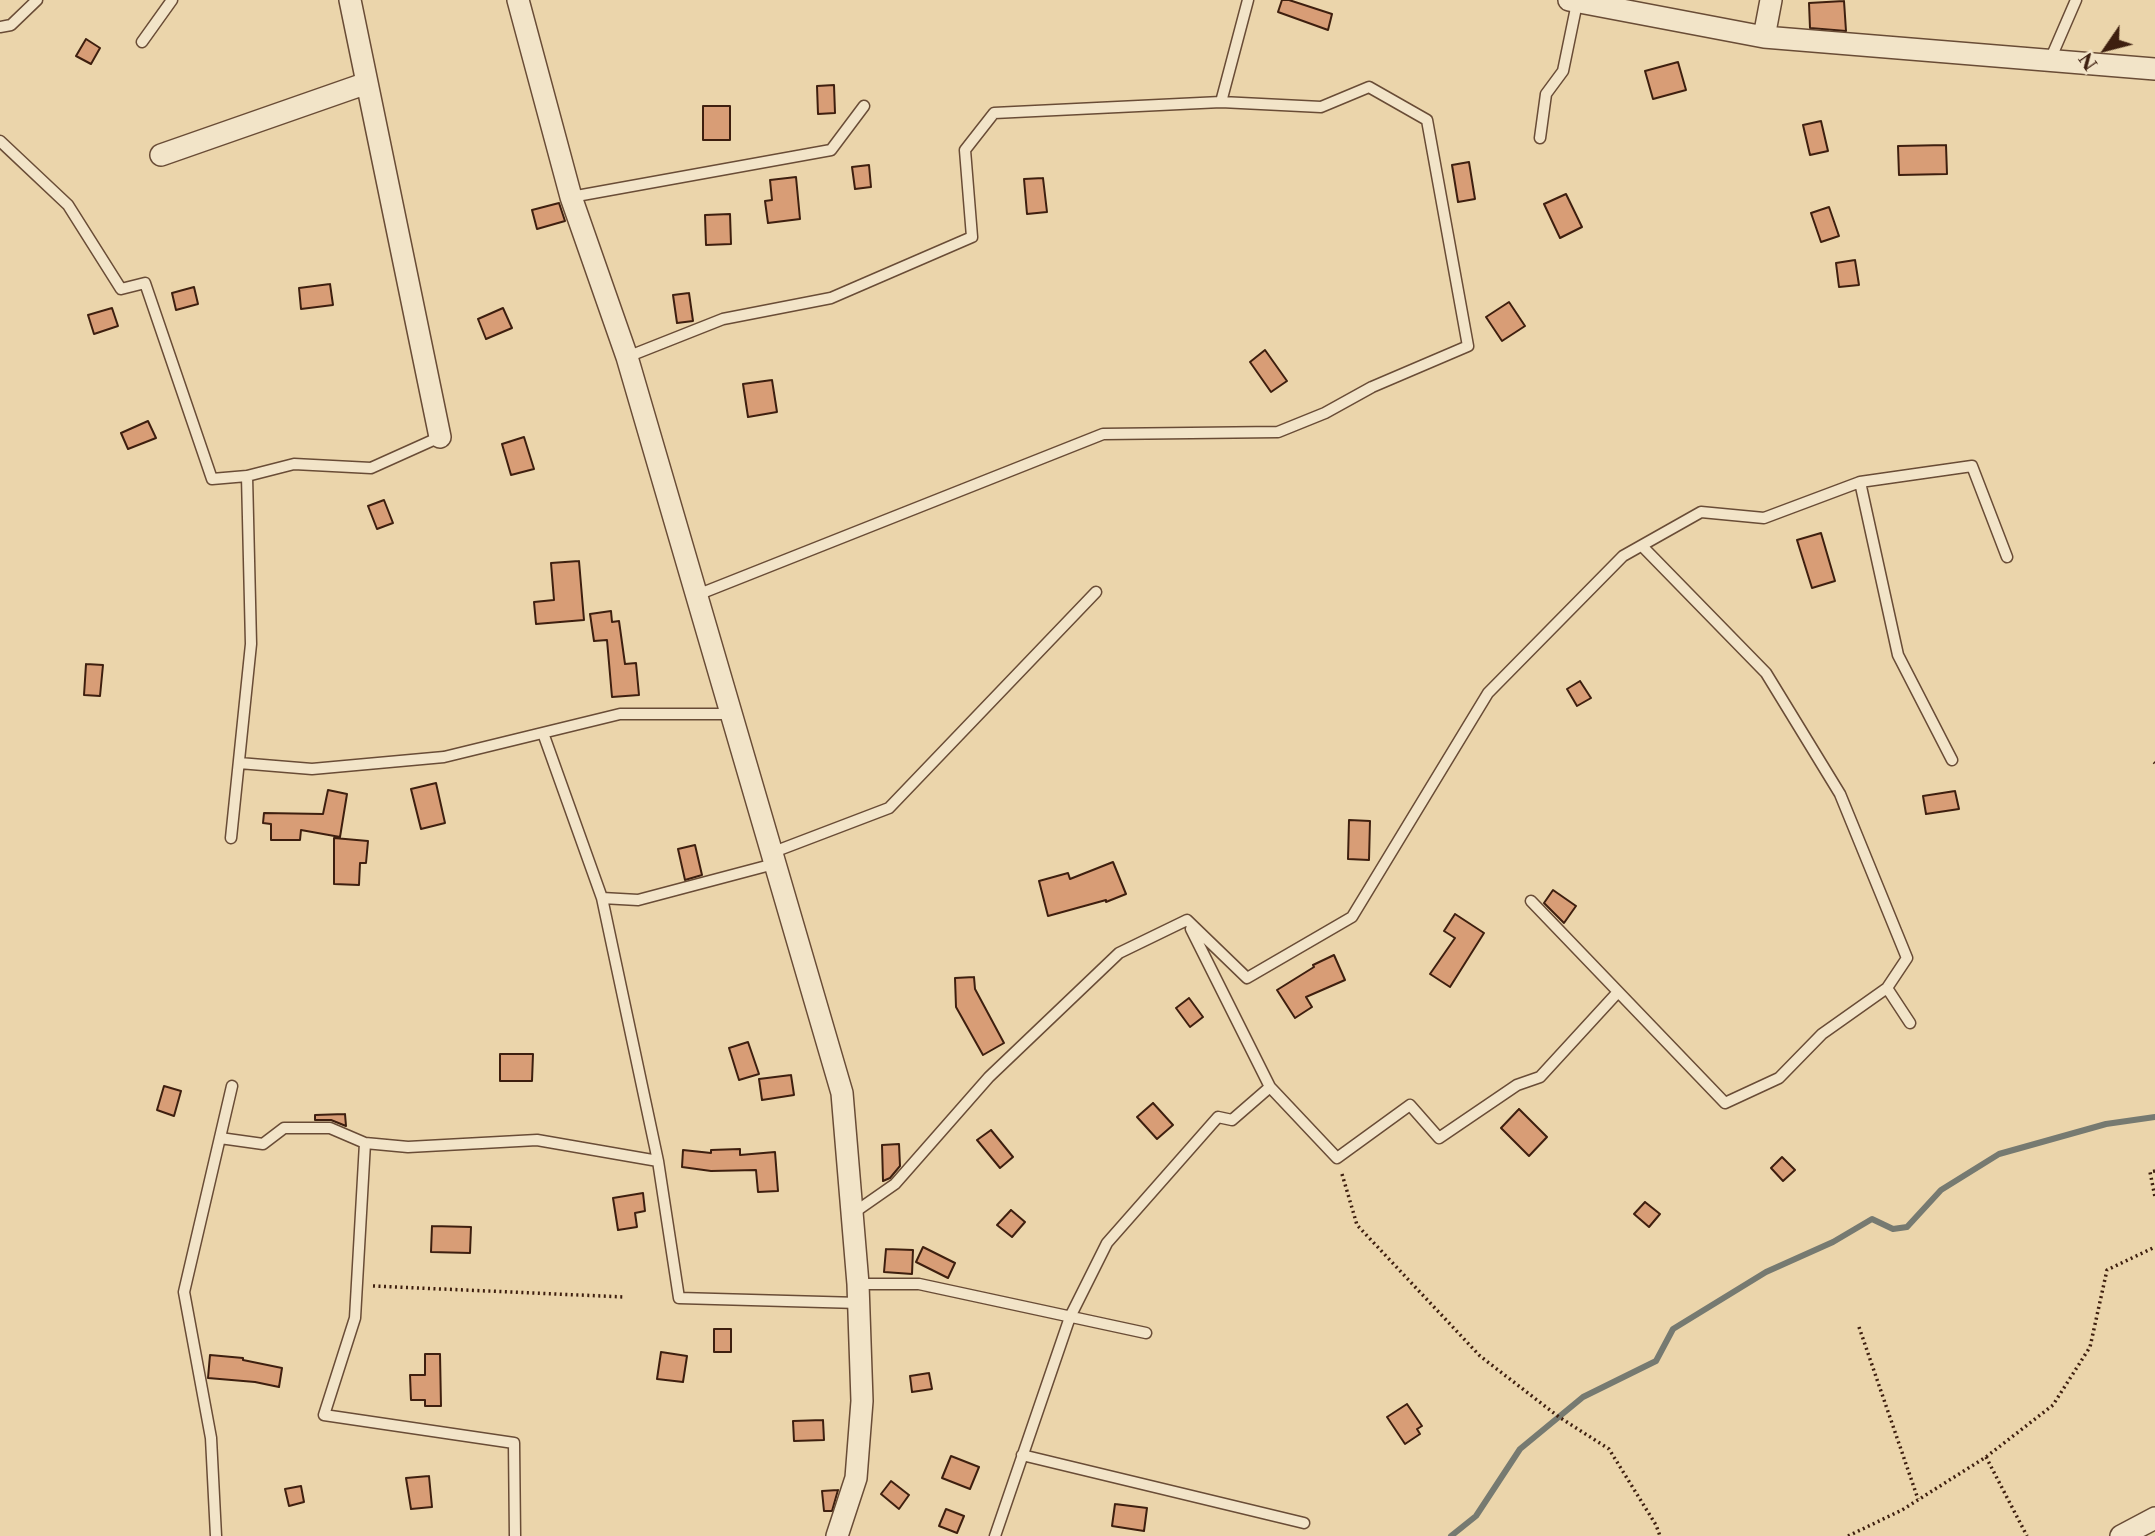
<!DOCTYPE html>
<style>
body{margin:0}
#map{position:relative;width:2155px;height:1536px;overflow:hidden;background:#ebd5ab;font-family:"Libre Caslon Text",serif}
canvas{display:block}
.north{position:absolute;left:2071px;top:14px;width:70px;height:70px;-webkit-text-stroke:5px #f2e4c8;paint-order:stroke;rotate:235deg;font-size:19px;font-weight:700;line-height:28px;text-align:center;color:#3e1f0f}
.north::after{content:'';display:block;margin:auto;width:24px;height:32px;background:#3e1f0f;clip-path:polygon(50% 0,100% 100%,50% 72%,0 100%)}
</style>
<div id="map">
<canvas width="2155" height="1536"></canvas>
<div class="north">N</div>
</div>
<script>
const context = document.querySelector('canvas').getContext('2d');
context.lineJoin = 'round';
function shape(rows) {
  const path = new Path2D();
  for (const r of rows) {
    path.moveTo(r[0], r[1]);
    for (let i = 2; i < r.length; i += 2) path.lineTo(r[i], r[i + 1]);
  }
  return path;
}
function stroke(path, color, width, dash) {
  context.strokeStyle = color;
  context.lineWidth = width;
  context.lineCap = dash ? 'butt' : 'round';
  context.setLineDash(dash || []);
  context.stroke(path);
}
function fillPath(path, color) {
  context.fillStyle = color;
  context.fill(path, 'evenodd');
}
const stream = shape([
 [1451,1536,1476,1516,1520,1449,1583,1397,1656,1361,1673,1329,1766,1272,1833,1242,1872,1219,1893,1229,1907,1227,1941,1190,1999,1154,2106,1124,2155,1117]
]);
const building = shape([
 [1282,0,1289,0,1332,14,1328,30,1278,12,1282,0],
 [1844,1,1846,31,1810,28,1809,3,1844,1],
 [86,39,100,48,91,64,76,56,86,39],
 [1678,62,1686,90,1653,99,1645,71,1678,62],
 [834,85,835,113,818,114,817,86,834,85],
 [703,106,730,106,730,140,703,140,703,106],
 [1821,121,1828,151,1810,155,1803,125,1821,121],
 [1946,145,1947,174,1899,175,1898,146,1946,145],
 [1469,162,1475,199,1458,202,1452,165,1469,162],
 [869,165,871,187,855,189,852,167,869,165],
 [796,177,800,219,768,223,765,201,772,200,770,180,796,177],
 [1043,178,1047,212,1027,214,1024,179,1043,178],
 [1566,194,1582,227,1560,238,1544,204,1566,194],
 [559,203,565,221,537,229,532,210,559,203],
 [1829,207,1839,236,1821,242,1811,213,1829,207],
 [730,214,731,244,706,245,705,215,730,214],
 [1855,260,1859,285,1839,287,1836,263,1855,260],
 [330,284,333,305,301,309,299,288,330,284],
 [194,287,198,304,176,310,172,293,194,287],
 [689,293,693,321,677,323,673,295,689,293],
 [1509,302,1525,326,1502,341,1486,317,1509,302],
 [112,308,118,326,94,334,88,315,112,308],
 [503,308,512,328,486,339,478,319,503,308],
 [1265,350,1287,381,1271,392,1250,362,1265,350],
 [772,380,777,412,748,417,743,384,772,380],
 [148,421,156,438,128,449,121,433,148,421],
 [524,437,534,469,511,475,502,444,524,437],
 [384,500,393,523,377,529,368,506,384,500],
 [1821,533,1835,581,1812,588,1797,540,1821,533],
 [579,561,584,620,536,624,534,602,554,600,551,563,579,561],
 [611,611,612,622,619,621,625,664,636,663,639,695,612,697,607,640,594,641,590,614,611,611],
 [86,664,103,665,100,696,84,695,86,664],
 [1580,681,1591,698,1577,706,1567,689,1580,681],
 [436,783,445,823,421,829,411,789,436,783],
 [328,790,347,794,340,837,301,830,300,840,271,840,271,824,263,823,264,813,323,814,328,790],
 [1955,791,1959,809,1926,814,1923,796,1955,791],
 [1349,820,1370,821,1369,860,1348,859,1349,820],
 [334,838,368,841,366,863,360,863,359,885,334,884,334,838],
 [695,845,702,875,685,880,678,849,695,845],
 [1113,862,1126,894,1106,902,1106,900,1048,916,1039,881,1068,873,1070,879,1113,862],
 [1553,890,1576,906,1564,923,1544,903,1553,890],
 [1455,914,1484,933,1450,987,1430,974,1455,938,1444,931,1455,914],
 [1334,955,1345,980,1306,997,1312,1007,1295,1018,1277,990,1314,967,1313,965,1334,955],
 [974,977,975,989,1004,1043,983,1055,956,1007,955,978,974,977],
 [1189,998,1203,1017,1190,1027,1176,1008,1189,998],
 [748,1042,759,1074,739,1080,729,1048,748,1042],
 [500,1054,533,1054,532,1081,500,1081,500,1054],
 [791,1075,794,1095,762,1100,759,1079,791,1075],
 [164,1086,181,1091,174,1116,157,1110,164,1086],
 [1153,1103,1173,1125,1157,1139,1137,1117,1153,1103],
 [1519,1109,1547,1137,1529,1156,1501,1128,1519,1109],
 [345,1114,346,1126,331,1120,315,1120,315,1115,345,1114],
 [991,1130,1013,1157,1000,1168,977,1140,991,1130],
 [899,1144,900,1166,890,1178,883,1181,882,1145,899,1144],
 [740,1149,740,1155,775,1152,778,1191,758,1192,756,1170,711,1171,682,1167,683,1150,711,1153,711,1150,740,1149],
 [1782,1157,1795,1170,1783,1181,1771,1168,1782,1157],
 [643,1193,645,1211,635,1213,637,1227,618,1230,613,1198,643,1193],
 [1645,1202,1660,1214,1649,1227,1634,1214,1645,1202],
 [1011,1210,1025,1222,1012,1237,997,1225,1011,1210],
 [432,1226,471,1227,470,1253,431,1252,432,1226],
 [923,1247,955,1263,948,1278,916,1262,923,1247],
 [886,1249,913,1250,912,1274,884,1272,886,1249],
 [714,1329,731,1329,731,1352,714,1352,714,1329],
 [661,1352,687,1356,683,1382,657,1379,661,1352],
 [425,1354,440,1354,441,1406,425,1406,425,1400,411,1400,410,1375,425,1375,425,1354],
 [210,1355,243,1358,243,1360,282,1368,279,1387,255,1382,208,1378,210,1355],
 [929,1373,932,1389,912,1392,910,1376,929,1373],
 [1407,1404,1422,1426,1417,1429,1420,1434,1405,1444,1387,1417,1407,1404],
 [823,1420,824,1440,794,1441,793,1421,823,1420],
 [951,1456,979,1467,970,1489,942,1478,951,1456],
 [429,1476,432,1507,411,1509,406,1478,429,1476],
 [891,1481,909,1495,899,1509,881,1494,891,1481],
 [301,1486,304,1502,289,1506,285,1489,301,1486],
 [838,1490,832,1511,824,1511,822,1491,838,1490],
 [1115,1504,1147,1508,1144,1531,1112,1526,1115,1504],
 [946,1509,964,1516,957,1533,939,1526,946,1509]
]);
const path = shape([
 [2154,762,2155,763],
 [2155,1171,2150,1172,2155,1197],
 [1342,1174,1357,1225,1480,1356,1559,1417,1609,1449,1656,1525,1660,1536],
 [373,1286,625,1297],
 [1859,1327,1918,1499],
 [1986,1457,2027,1536],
 [1848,1536,1902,1510,1986,1457,2053,1405,2090,1347,2107,1270,2155,1247]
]);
const service = shape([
 [0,27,11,25,37,0],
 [142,42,172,0],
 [2050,60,2076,0],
 [1540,138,1546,94,1563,71,1577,3],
 [0,141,68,205,121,289,145,283,212,479,247,476,251,644,231,838],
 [571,197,831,150,864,106],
 [627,357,723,319,831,298,972,237,965,150,994,113,1221,102,1248,0],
 [247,476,294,464,371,468,440,437],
 [1860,482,1972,466,2007,557],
 [1642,546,1766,673,1840,794,1907,958,1887,988,1910,1023],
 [697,595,1103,434,1278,432,1325,413,1372,387,1468,346,1427,120,1369,87,1321,107,1221,102],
 [543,733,602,898,658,1161],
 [239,763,312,769,444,757,620,714,733,714],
 [771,853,889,808,1096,592],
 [602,898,638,900,774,864],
 [1531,901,1725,1103,1779,1078,1822,1034,1887,988],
 [1191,929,1270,1087,1337,1158,1410,1105,1439,1138,1517,1085,1540,1077,1618,992],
 [220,1138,263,1144,284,1128,330,1128,365,1143],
 [852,1214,895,1184,989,1077,1119,953,1187,920,1247,978,1352,917,1488,693,1623,556,1701,512,1764,518,1860,482,1898,655,1952,760],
 [858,1284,919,1284,1146,1333],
 [1022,1455,1304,1523],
 [216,1536,211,1438,184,1292,232,1086],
 [515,1536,514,1443,324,1415,355,1318,365,1143,408,1147,537,1140,658,1161,679,1298,859,1303],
 [995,1536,1070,1317,1107,1243,1218,1117,1232,1120,1270,1087]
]);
const minor = shape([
 [350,0,440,437],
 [518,0,571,197,627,357,842,1093,858,1284,862,1401,856,1478,837,1536],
 [1569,0,1764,37,2155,69],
 [1764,37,1771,0],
 [161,155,367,83],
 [2121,1536,2155,1518]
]);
stroke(stream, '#767a71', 6);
fillPath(building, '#d89d76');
stroke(building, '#3e1f0f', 2);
stroke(service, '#694c36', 13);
stroke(minor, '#694c36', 24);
stroke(path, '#3e1f0f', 3.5, [2, 3.5]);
stroke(service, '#f2e4c8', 10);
stroke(minor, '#f2e4c8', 21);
</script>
